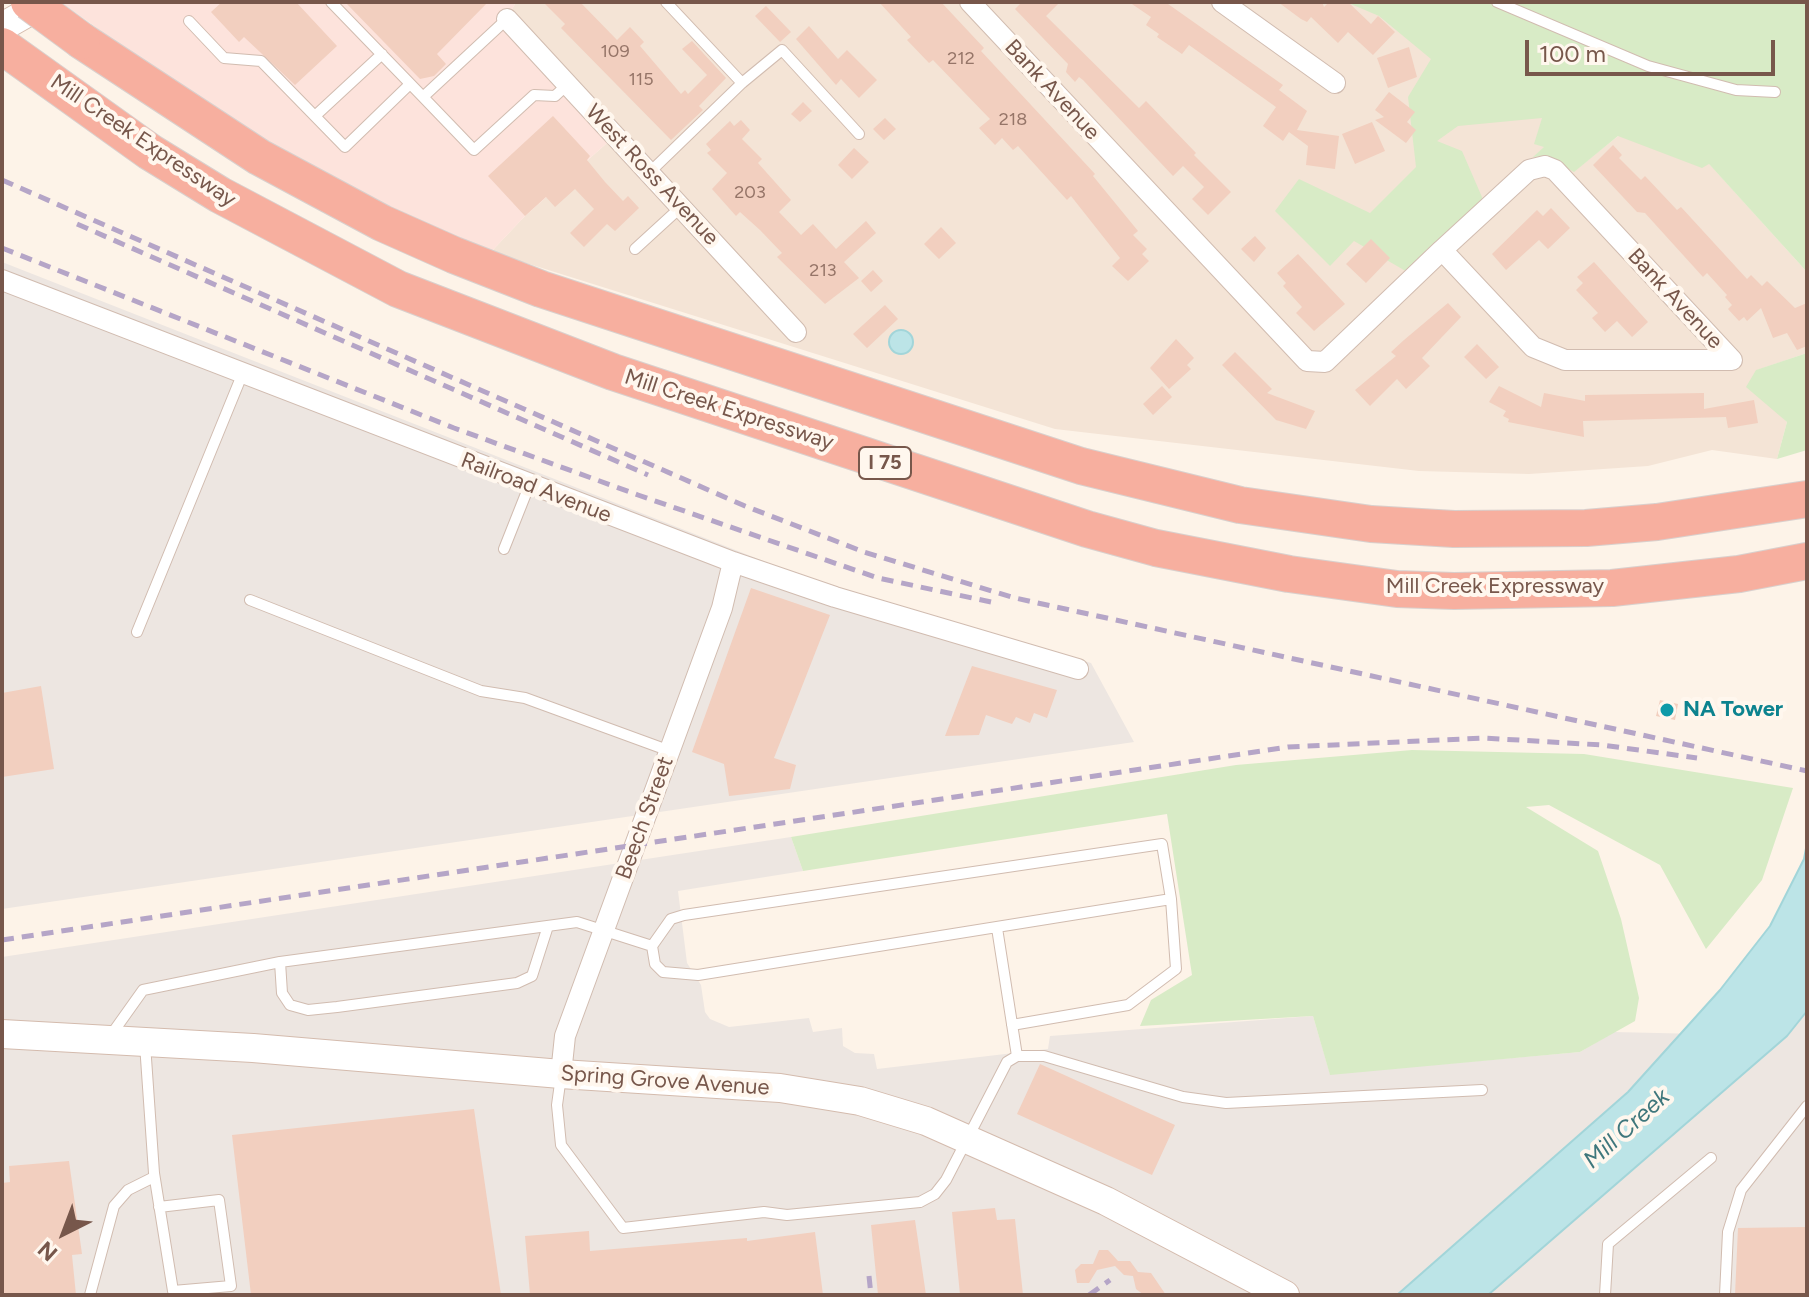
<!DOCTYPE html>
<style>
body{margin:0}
#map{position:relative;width:1809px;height:1297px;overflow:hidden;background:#fdf3e8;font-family:Figtree,sans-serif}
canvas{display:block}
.frame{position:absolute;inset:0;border:4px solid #77574b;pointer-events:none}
.north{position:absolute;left:24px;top:1193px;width:80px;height:80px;-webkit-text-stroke:6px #fff7ee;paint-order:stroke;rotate:222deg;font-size:22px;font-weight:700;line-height:32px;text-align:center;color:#77574b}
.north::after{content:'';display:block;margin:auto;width:28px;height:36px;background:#77574b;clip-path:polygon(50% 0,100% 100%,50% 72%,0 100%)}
.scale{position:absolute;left:1525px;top:40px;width:250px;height:36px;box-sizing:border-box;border:4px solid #77574b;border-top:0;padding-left:10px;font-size:24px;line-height:28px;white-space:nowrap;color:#77574b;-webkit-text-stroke:6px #fff7ee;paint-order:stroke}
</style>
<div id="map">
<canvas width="1809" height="1297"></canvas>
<div class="frame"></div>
<div class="north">N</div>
<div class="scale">100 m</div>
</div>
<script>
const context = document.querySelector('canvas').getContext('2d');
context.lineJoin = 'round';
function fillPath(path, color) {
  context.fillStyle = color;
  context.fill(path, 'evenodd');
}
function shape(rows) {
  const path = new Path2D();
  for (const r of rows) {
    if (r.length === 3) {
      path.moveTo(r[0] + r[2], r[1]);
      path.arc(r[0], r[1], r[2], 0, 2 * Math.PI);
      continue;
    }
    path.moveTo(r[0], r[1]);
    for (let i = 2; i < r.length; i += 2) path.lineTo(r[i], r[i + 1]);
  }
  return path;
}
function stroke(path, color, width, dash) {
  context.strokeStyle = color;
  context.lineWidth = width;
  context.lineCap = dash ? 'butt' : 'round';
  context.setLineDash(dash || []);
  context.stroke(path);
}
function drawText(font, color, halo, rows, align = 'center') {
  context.font = font + ' Figtree,sans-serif';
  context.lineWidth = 8;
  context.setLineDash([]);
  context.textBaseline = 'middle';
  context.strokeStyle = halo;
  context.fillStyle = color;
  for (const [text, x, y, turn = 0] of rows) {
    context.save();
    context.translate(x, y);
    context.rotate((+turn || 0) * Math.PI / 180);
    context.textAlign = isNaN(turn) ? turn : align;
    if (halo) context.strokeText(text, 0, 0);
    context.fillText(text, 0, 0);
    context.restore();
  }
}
const residential = shape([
 [516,2,1436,2,1608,88,1534,157,1546,155,1559,160,1574,171,1622,133,1703,157,1807,272,1807,353,1757,370,1751,382,1787,422,1777,459,1712,450,1648,466,1529,474,1419,471,1055,429,491,252,525,216,616,135,507,19]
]);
const commercial = shape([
 [61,2,516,2,507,19,616,135,525,216,491,252,337,183,210,110]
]);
const industrial = shape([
 [2,262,799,575,1091,663,1134,742,2,909],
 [791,837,803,871,678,891,687,963,701,985,705,1012,710,1019,729,1027,809,1018,813,1032,842,1028,843,1046,855,1053,874,1054,877,1069,1048,1049,1050,1036,1313,1016,1330,1074,1580,1052,1614,1032,1787,1036,1807,1011,1807,1295,2,1295,2,957]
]);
const green = shape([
 [1346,2,1807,2,1807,272,1709,164,1702,168,1618,136,1574,172,1546,156,1533,157,1544,147,1534,144,1542,118,1458,126,1437,141,1462,151,1485,204,1409,273,1354,241,1330,266,1275,211,1299,179,1370,213,1416,167,1408,97,1431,59,1379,16],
 [1807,353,1807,450,1777,459,1787,422,1746,387,1756,370],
 [1412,750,1584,754,1793,788,1762,880,1706,949,1660,865,1549,805,1526,807,1598,851,1621,919,1639,998,1635,1021,1580,1052,1330,1075,1313,1016,1140,1026,1151,1000,1192,975,1167,814,803,871,791,837,1236,765]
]);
const water = shape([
 [901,342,12],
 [1807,843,1807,1011,1787,1036,1488,1295,1397,1295,1628,1092,1720,990,1770,926,1804,859,1807,843]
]);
const building = shape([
 [222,2,296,2,337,46,295,85,244,37,239,42,211,12],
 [345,2,488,2,437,54,446,64,434,76,420,79],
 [543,2,580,2,617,40,630,27,644,42,640,46,681,94,685,90,688,94,707,75,682,49,692,41,726,78,699,106,703,110,671,140,561,28,565,24],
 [879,2,941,2,984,48,981,51,1095,174,1093,176,1138,231,1133,235,1147,249,1142,254,1149,261,1128,281,1112,266,1120,258,1071,196,1067,200,1018,146,1013,150,1002,138,995,145,979,128,990,119,933,60,929,63,907,40,911,37],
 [1022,2,1060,2,1046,16,1139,108,1146,101,1196,153,1194,155,1231,192,1208,215,1192,199,1204,187,1183,166,1173,176,1083,80,1079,77,1075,82,1066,72,1068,64,1015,9],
 [1129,2,1168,4,1283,85,1279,90,1307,111,1297,130,1339,136,1335,169,1306,165,1308,146,1289,132,1283,141,1263,126,1276,107,1189,45,1182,54,1157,37,1159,34,1146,25,1151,17],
 [1278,2,1322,2,1324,7,1329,2,1348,2,1371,24,1378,16,1395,32,1373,55,1348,32,1338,43,1311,17,1307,22,1301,19],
 [766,6,791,32,780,42,755,16],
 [809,26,838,59,847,50,877,80,859,98,841,79,836,85,796,39],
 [1409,47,1417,77,1388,88,1377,58],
 [1389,92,1415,112,1407,122,1416,130,1406,143,1375,120,1384,117,1375,110],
 [803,102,812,111,800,122,791,114],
 [553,116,590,156,587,160,605,182,623,201,628,196,639,208,615,231,607,224,584,247,570,233,594,209,575,189,555,207,546,197,525,216,488,176],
 [885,118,896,129,884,140,873,129],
 [741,120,750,130,742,139,762,159,758,163,791,200,779,212,801,235,813,224,836,249,866,221,876,233,844,262,859,278,825,304,777,257,782,253,760,230,740,212,736,216,712,189,727,173,707,153,711,150,706,144,730,121,734,126],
 [1372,122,1385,151,1355,164,1342,134],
 [1613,145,1622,155,1619,158,1641,180,1645,176,1677,210,1681,207,1747,279,1751,275,1762,286,1767,281,1795,308,1807,303,1807,346,1797,350,1787,333,1773,338,1761,308,1747,321,1744,317,1739,321,1728,309,1732,305,1725,297,1727,295,1707,273,1703,277,1645,213,1637,212,1593,165],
 [854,148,869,162,852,179,838,165],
 [1551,208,1570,228,1548,249,1539,240,1506,270,1492,254,1537,210,1543,216],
 [941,227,956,243,939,259,924,244],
 [1255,236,1266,248,1254,262,1241,249],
 [1371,239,1390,258,1366,283,1346,264],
 [1298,254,1345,304,1314,331,1296,313,1302,307,1283,286,1286,283,1277,273],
 [1594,262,1648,322,1632,337,1617,321,1605,332,1592,318,1598,313,1576,290,1583,283,1577,277],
 [873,270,883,281,871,292,861,281],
 [1448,303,1461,317,1422,358,1430,366,1406,389,1397,379,1370,406,1355,390,1396,356,1391,352,1404,340],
 [885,305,898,319,867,348,853,334],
 [1176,339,1194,358,1187,365,1191,369,1169,389,1150,368],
 [1477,344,1499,367,1486,379,1464,357],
 [1235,352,1272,389,1267,393,1315,411,1306,429,1276,420,1222,365],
 [1162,386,1172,397,1153,415,1143,404],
 [1499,386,1541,407,1544,393,1585,401,1585,395,1704,393,1704,409,1754,400,1758,423,1728,428,1726,417,1583,421,1584,437,1508,422,1509,419,1503,416,1506,411,1489,402],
 [751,588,830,615,774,758,796,765,790,789,729,796,724,764,692,752],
 [972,666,1057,690,1047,718,1034,713,1030,723,1016,717,1012,724,986,715,979,735,945,736],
 [41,686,54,769,2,777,2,693],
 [1660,700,1678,704,1675,720,1656,716],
 [1040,1064,1175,1125,1152,1175,1017,1114],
 [474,1109,501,1295,251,1295,232,1135],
 [69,1161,82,1254,72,1255,76,1295,2,1295,2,1183,10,1182,9,1166],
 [995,1208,997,1220,1015,1219,1023,1295,960,1295,952,1212],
 [915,1220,926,1295,878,1295,871,1225],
 [1807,1227,1807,1295,1735,1295,1738,1228],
 [589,1231,590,1251,747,1238,747,1241,815,1232,823,1295,530,1295,525,1236],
 [1099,1250,1108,1250,1118,1261,1130,1261,1138,1272,1151,1273,1166,1295,1144,1295,1136,1289,1133,1276,1124,1275,1115,1266,1097,1270,1089,1283,1077,1283,1075,1270,1081,1264,1093,1264]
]);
const service = shape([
 [331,2,423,97,507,19],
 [666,2,742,83],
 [1497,2,1648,66,1736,90,1775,92],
 [189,21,224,58,261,61,345,147,410,84],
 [423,97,474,150,534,95,555,96,568,84],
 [315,116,382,54],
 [651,171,742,83,782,50,859,134],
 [635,249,682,206],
 [504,549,529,486],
 [250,600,481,691,525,698,670,751],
 [137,632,242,375],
 [997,928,1017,1056],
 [280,962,282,993,290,1005,308,1010,337,1007,517,983,532,976,548,926],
 [1012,1025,1128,1005,1176,969,1171,899,1162,844,684,915,671,919,652,946,655,964,663,972,698,975,1171,899],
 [111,1035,143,990,280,962,577,922,652,946],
 [145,1044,154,1173,173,1291,231,1286,219,1200,159,1207],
 [561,1076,557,1105,561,1145,623,1228,764,1212,787,1215,920,1202,935,1194,946,1180,1007,1062,1017,1056,1044,1056,1183,1097,1226,1103,1482,1090],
 [90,1295,114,1206,128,1190,154,1177],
 [1605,1295,1608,1244,1711,1158],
 [1725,1295,1728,1232,1741,1190,1807,1106]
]);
const minor = shape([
 [970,2,1307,361,1325,362,1442,250],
 [1222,2,1335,83],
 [507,19,796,332],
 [1545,166,1555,170,1732,360,1565,360,1533,347,1442,250,1529,170,1545,166],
 [2,280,733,562,835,597,1078,669],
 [561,1074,565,1036,722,608,733,562]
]);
const secondary = shape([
 [2,27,46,2],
 [2,1034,253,1048,561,1074,780,1088,860,1101,926,1121,1106,1201,1285,1295]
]);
const motorway = shape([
 [82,41,259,157,382,223,454,255,541,289,1081,466,1240,505,1371,524,1454,529,1586,528,1657,522,1807,499],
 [2,46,150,152,220,195,398,289,613,372,1087,529,1156,548,1289,574,1397,589,1454,591,1612,588,1739,574,1807,561]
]);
const rail = shape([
 [2,180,745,506,864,552,1015,598,1807,771],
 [77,224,648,475],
 [2,248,454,428,638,495,878,578,991,602],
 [2,940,1288,747,1484,738,1602,745,1697,758],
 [869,1276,871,1295],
 [1089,1295,1110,1280]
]);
const motorwayBridge = shape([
 [29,2,82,41]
]);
const markers = [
 [1667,710,8,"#0f9aa8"]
];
const numberNames = [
 ["109",615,52],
 ["212",961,59],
 ["115",641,80],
 ["218",1013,120],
 ["203",750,193],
 ["213",823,271]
];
const shields = [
 [885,463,52]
];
const shieldNames = [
 ["I 75",885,463]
];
const streetNames = [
 ["Bank Avenue",1052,90,47],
 ["Mill Creek Expressway",143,141,34],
 ["West Ross Avenue",652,175,47],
 ["Bank Avenue",1675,299,47],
 ["Mill Creek Expressway",729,410,18],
 ["Railroad Avenue",536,488,21],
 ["Mill Creek Expressway",1495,587],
 ["Beech Street",645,818,-70],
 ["Spring Grove Avenue",665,1081,4]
];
const cultureNames = [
 ["NA Tower",1683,710]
];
const waterNames = [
 ["Mill Creek",1627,1129,-42]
];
fillPath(residential, '#f4e4d6');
fillPath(commercial, '#fde3dc');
fillPath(industrial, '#ede6e1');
fillPath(green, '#d8ebc6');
fillPath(water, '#bce4e7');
stroke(water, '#a2d5d9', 2);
fillPath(building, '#f2cfbf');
stroke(service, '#d1bcb0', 12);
stroke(minor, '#d1bcb0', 22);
stroke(secondary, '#d4bbad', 30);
stroke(motorway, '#d9d0cd', 38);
stroke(service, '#fff', 10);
stroke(minor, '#fff', 20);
stroke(secondary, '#fff', 28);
stroke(motorway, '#f7af9f', 36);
stroke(rail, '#b5a5c7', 5, [12, 8]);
stroke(motorwayBridge, '#d9d0cd', 38, []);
stroke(motorwayBridge, '#f7af9f', 36);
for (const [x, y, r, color] of markers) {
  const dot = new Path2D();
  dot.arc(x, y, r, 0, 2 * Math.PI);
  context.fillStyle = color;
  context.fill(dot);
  stroke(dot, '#fff7ee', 3);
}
drawText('18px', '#967568', null, numberNames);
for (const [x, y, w] of shields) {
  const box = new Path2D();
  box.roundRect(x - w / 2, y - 16, w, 32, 6);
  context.fillStyle = '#fff7ee';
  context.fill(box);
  stroke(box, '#77574b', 2);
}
drawText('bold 20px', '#77574b', null, shieldNames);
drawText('22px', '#77574b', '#fff7ee', streetNames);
drawText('bold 22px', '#0d838f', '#fff7ee', cultureNames, 'left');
drawText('italic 24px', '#3f777c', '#fff7ee', waterNames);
</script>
